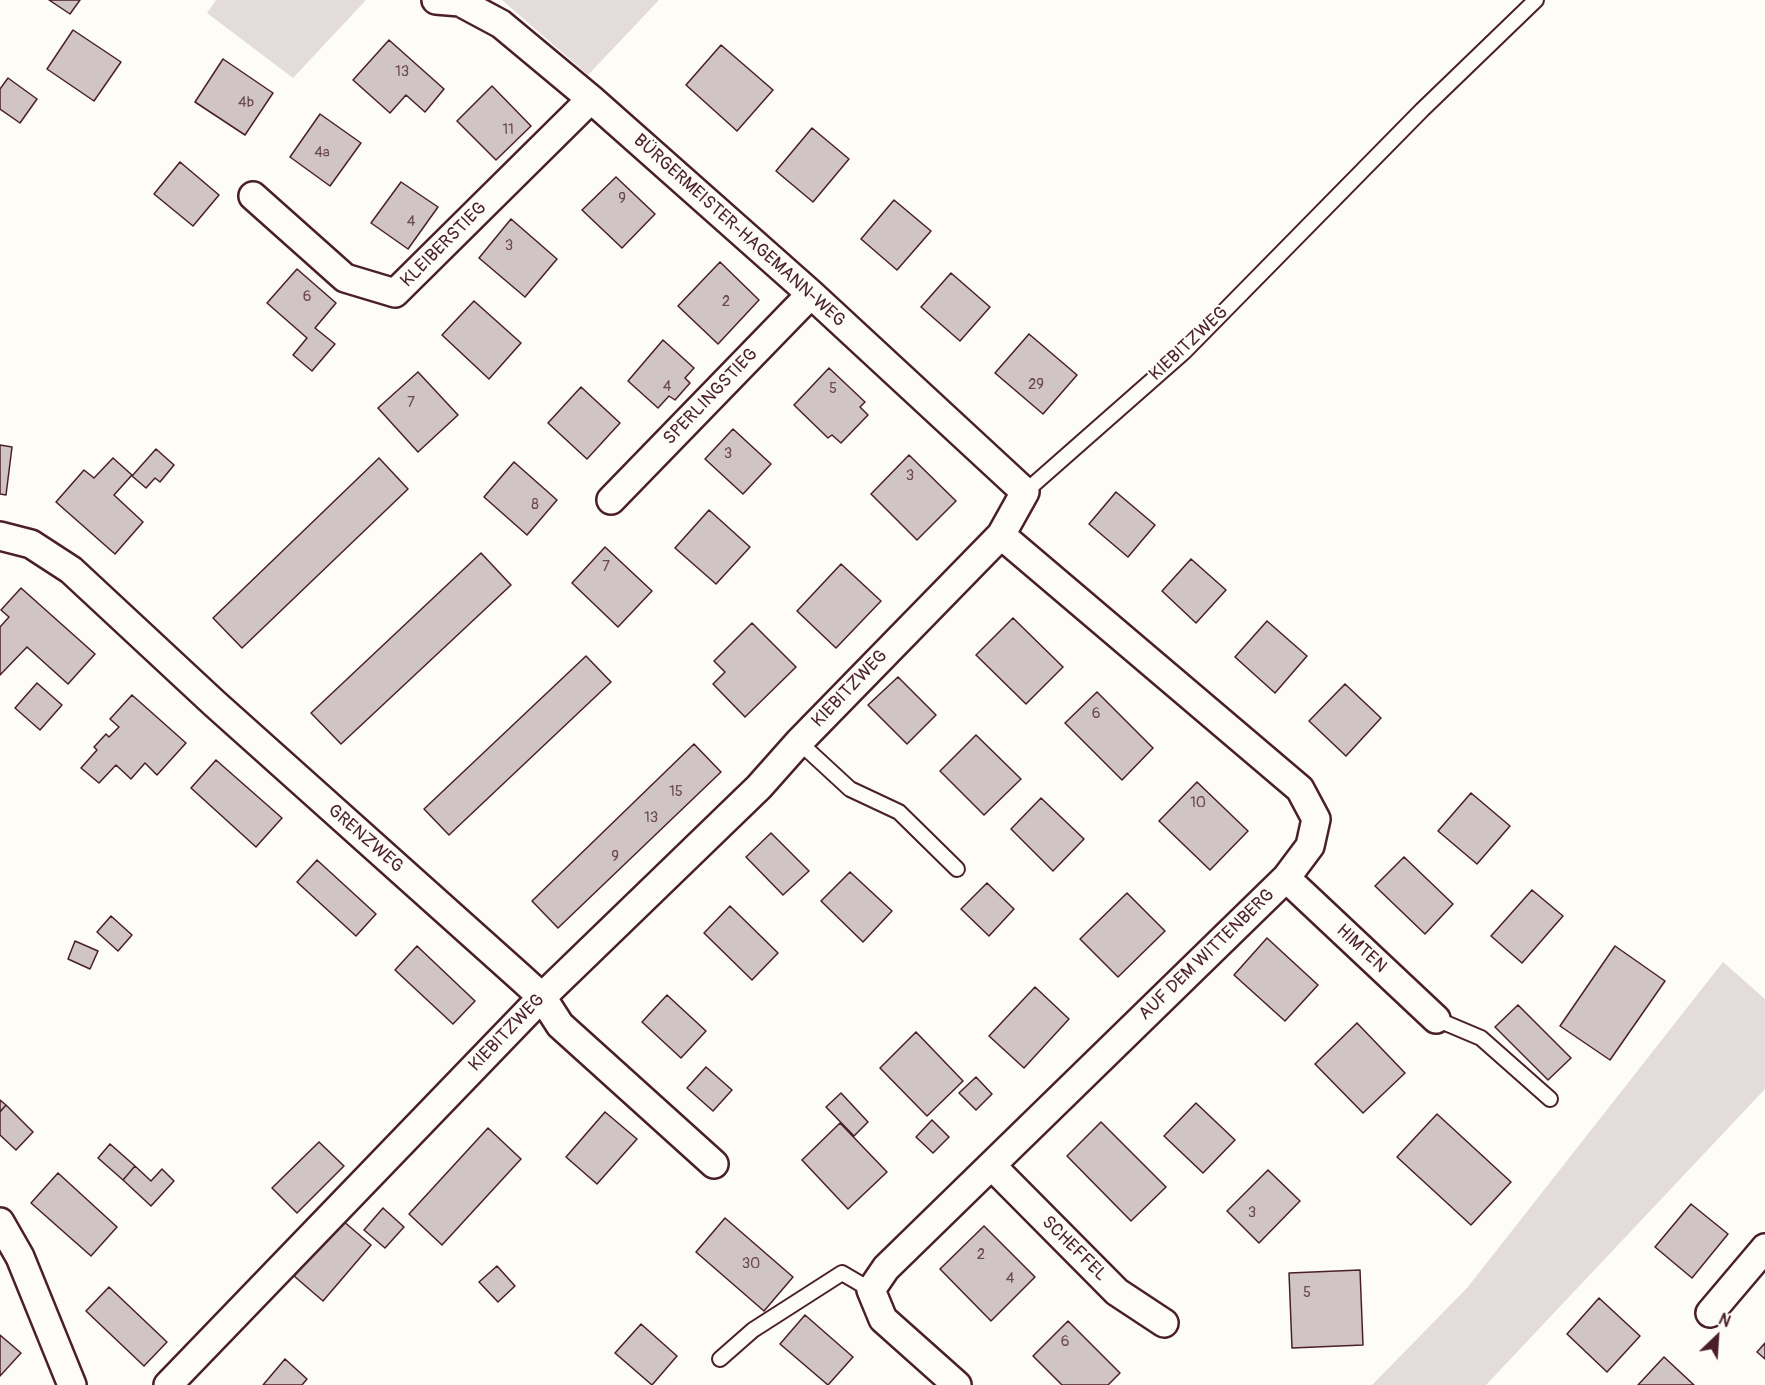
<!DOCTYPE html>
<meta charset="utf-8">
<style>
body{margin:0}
#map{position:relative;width:1765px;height:1385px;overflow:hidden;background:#fdfcf7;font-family:Pangolin,sans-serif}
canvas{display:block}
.north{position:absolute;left:1687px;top:1307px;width:60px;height:60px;-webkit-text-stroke:4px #fdfcf7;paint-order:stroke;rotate:25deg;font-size:16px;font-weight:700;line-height:24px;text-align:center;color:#4a1f2b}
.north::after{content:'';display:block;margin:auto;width:21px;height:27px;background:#4a1f2b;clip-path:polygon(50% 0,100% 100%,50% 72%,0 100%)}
</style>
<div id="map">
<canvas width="1765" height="1385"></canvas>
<div class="north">N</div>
</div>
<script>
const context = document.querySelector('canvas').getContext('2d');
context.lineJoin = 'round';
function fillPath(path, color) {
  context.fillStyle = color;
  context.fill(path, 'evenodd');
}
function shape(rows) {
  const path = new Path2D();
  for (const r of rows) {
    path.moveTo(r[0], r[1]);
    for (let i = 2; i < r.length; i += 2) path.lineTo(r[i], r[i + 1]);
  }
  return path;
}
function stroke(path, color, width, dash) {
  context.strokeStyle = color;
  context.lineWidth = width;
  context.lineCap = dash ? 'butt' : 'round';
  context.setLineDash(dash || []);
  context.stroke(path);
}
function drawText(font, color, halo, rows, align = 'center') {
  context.font = font + ' Pangolin,sans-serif';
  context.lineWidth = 4.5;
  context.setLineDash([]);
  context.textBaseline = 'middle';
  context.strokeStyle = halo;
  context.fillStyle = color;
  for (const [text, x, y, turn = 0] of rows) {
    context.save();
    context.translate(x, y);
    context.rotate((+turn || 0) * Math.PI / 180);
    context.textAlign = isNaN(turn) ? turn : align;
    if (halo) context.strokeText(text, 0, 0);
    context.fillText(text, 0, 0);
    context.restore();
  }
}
const green = shape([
 [216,0,366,0,293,78,207,13],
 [502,0,659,0,588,75],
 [1723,962,1765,999,1765,1089,1486,1385,1372,1385,1467,1288]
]);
const building = shape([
 [49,0,80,0,70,14,49,0],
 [73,30,121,62,94,101,47,69,73,30],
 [389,40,444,89,425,112,406,95,390,113,353,80,389,40],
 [721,45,773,90,737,131,686,85,721,45],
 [223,59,273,93,245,135,195,102,223,59],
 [8,78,37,99,20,123,0,109,0,89,8,78],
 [492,86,531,126,496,160,457,121,492,86],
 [320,114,361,143,330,186,290,157,320,114],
 [812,128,849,159,813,202,776,171,812,128],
 [180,162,219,195,193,226,154,194,180,162],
 [616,177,655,214,622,248,582,210,616,177],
 [401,182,438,207,408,249,371,223,401,182],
 [894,200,931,231,897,270,861,239,894,200],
 [511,219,557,259,525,297,479,258,511,219],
 [720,262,759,300,718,344,678,306,720,262],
 [297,269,336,303,315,328,335,344,312,371,293,355,307,338,267,303,297,269],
 [951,273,990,307,960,341,921,307,951,273],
 [474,301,521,343,489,379,442,335,474,301],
 [1029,334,1077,375,1043,414,995,373,1029,334],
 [663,340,694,368,685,378,690,383,675,400,669,396,658,408,628,381,663,340],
 [829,368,865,402,860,407,868,415,841,443,832,435,828,438,794,405,829,368],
 [418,372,458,415,418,452,378,408,418,372],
 [581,387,620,423,587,459,548,423,581,387],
 [733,429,771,464,743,494,705,459,733,429],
 [0,445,12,447,6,495,0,494,0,445],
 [156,449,174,465,160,482,155,478,146,488,132,476,156,449],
 [909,455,956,501,917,540,871,494,909,455],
 [113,458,132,475,114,495,143,522,115,554,56,502,84,470,94,478,113,458],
 [379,458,408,489,242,648,213,618,379,458],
 [514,462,557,500,527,535,484,497,514,462],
 [1116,492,1155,525,1128,557,1089,524,1116,492],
 [709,510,750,547,716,584,675,548,709,510],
 [605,547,652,591,618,627,572,583,605,547],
 [481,553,511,585,341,744,311,713,481,553],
 [1191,559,1226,590,1196,623,1162,591,1191,559],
 [841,564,881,601,836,648,797,611,841,564],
 [21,588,95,654,68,684,27,647,0,675,0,627,9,617,1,610,21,588],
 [1013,618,1063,667,1026,704,976,655,1013,618],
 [1267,621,1307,656,1275,693,1235,657,1267,621],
 [752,623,796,667,745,717,713,684,725,672,714,661,752,623],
 [586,656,611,682,449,835,424,809,586,656],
 [898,677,936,715,907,744,868,705,898,677],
 [37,683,62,705,40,730,15,708,37,683],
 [1345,684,1381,718,1346,756,1309,721,1345,684],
 [1097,692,1153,748,1122,780,1065,723,1097,692],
 [132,695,186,743,157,775,145,763,131,779,116,765,99,783,81,768,97,750,94,747,106,734,109,737,119,727,110,719,132,695],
 [976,735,1021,779,984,815,940,771,976,735],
 [694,744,721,772,558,928,532,901,694,744],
 [216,760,282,818,256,847,191,788,216,760],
 [1197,782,1248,831,1210,870,1159,821,1197,782],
 [1471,793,1510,826,1477,864,1438,831,1471,793],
 [1041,798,1084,839,1053,871,1011,829,1041,798],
 [771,833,809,871,783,895,746,857,771,833],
 [1404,857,1453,904,1425,934,1375,886,1404,857],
 [317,860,376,914,356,936,297,882,317,860],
 [850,872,892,911,863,942,821,901,850,872],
 [987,883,1014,909,989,936,961,909,987,883],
 [1532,890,1563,916,1522,963,1491,936,1532,890],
 [1127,893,1165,931,1118,977,1080,939,1127,893],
 [730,906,778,953,752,980,704,933,730,906],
 [111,916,132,935,118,951,97,932,111,916],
 [1267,938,1318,985,1285,1021,1234,975,1267,938],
 [75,941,98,951,90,969,68,959,75,941],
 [417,946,475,1001,453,1024,395,970,417,946],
 [1615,946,1665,981,1610,1060,1560,1026,1615,946],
 [1035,987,1069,1019,1024,1068,989,1036,1035,987],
 [667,995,706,1031,681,1058,642,1022,667,995],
 [1518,1005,1571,1058,1548,1080,1495,1027,1518,1005],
 [1357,1023,1405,1073,1363,1113,1315,1064,1357,1023],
 [916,1032,963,1081,927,1116,880,1068,916,1032],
 [706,1067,732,1090,713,1111,687,1088,706,1067],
 [976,1077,992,1094,976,1110,959,1093,976,1077],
 [841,1093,868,1122,854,1136,826,1107,841,1093],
 [0,1100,6,1105,0,1112,0,1100],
 [1196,1103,1235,1140,1203,1173,1164,1136,1196,1103],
 [6,1105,33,1132,16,1150,0,1135,0,1112,6,1105],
 [605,1112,637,1139,597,1184,566,1157,605,1112],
 [1437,1114,1511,1182,1471,1225,1397,1157,1437,1114],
 [932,1120,949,1137,933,1153,916,1137,932,1120],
 [1101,1122,1166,1187,1131,1221,1067,1156,1101,1122],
 [840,1123,887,1172,848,1209,802,1160,840,1123],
 [488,1128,521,1159,442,1245,409,1214,488,1128],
 [319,1142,344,1166,297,1213,272,1188,319,1142],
 [110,1144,135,1166,123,1180,98,1158,110,1144],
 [135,1166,151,1181,162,1169,174,1181,151,1206,123,1180,135,1166],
 [1268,1170,1300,1201,1259,1243,1227,1211,1268,1170],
 [58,1173,117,1227,91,1256,31,1203,58,1173],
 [1691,1204,1728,1234,1692,1278,1655,1247,1691,1204],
 [383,1208,404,1227,385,1248,364,1230,383,1208],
 [725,1218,793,1277,764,1311,696,1252,725,1218],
 [342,1220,371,1245,323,1301,294,1276,342,1220],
 [984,1226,1035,1277,991,1321,940,1269,984,1226],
 [497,1266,515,1286,498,1302,479,1282,497,1266],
 [1360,1270,1363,1345,1292,1348,1289,1273,1360,1270],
 [109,1287,167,1342,144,1366,86,1311,109,1287],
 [1599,1298,1640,1336,1607,1372,1567,1334,1599,1298],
 [805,1315,853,1357,828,1385,780,1344,805,1315],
 [1068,1321,1120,1373,1108,1385,1062,1385,1033,1356,1068,1321],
 [641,1324,677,1356,652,1385,615,1353,641,1324],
 [0,1335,21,1353,0,1376,0,1335],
 [1765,1343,1765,1359,1757,1352,1765,1343],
 [1664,1357,1694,1385,1638,1385,1664,1357],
 [285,1359,307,1379,302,1385,263,1385,285,1359]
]);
const lane = shape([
 [1025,492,1184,352,1422,110,1536,0],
 [799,742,850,789,899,812,957,869],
 [1436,1019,1481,1038,1550,1099],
 [720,1359,753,1330,842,1273,871,1290]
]);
const street = shape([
 [253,196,345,278,395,293,591,99],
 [611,500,811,294],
 [0,536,31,544,71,570,214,703,520,977,542,997,560,1025,714,1164],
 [1286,878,1436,1019],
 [992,1166,1117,1292,1164,1323],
 [0,1222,20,1257,72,1385],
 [1710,1313,1765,1248],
 [168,1385,542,997,759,787,799,742,1001,535,1025,492,811,294,591,99,501,24,460,2,436,0],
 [957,1385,883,1319,871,1290,886,1268,1286,878,1310,846,1316,819,1300,789,1001,535]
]);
const numberNames = [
 ["13",402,72],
 ["4b",246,103],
 ["11",508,130],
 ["4a",322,153],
 ["9",622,199],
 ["4",411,222],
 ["3",509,246],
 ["6",307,297],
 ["2",726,302],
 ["29",1036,385],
 ["4",667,387],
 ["5",833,389],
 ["7",411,403],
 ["3",728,454],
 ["3",910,476],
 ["8",535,505],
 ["7",606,567],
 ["6",1096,714],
 ["15",676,792],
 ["10",1198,803],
 ["13",651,818],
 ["9",615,857],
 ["3",1252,1213],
 ["2",981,1255],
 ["30",751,1264],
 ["4",1010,1279],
 ["5",1307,1293],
 ["6",1065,1342]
];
const streetNames = [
 ["BÜRGERMEISTER-HAGEMANN-WEG",739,231,42],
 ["KLEIBERSTIEG",444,245,-45],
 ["KIEBITZWEG",1189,344,-43],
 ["SPERLINGSTIEG",711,397,-46],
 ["KIEBITZWEG",850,689,-46],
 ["GRENZWEG",365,839,41],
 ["HIMTEN",1361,949,43],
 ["AUF DEM WITTENBERG",1207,955,-44],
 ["KIEBITZWEG",507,1033,-46],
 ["SCHEFFEL",1074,1249,45]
];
fillPath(green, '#e3dcda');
fillPath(building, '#d0c5c4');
stroke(building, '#4a1f2b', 1.5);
stroke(lane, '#4a1f2b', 18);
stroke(street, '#4a1f2b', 32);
stroke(lane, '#fdfcf7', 14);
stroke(street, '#fdfcf7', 27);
drawText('15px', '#6c4851', null, numberNames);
drawText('18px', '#4a1f2b', '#fdfcf7', streetNames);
</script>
